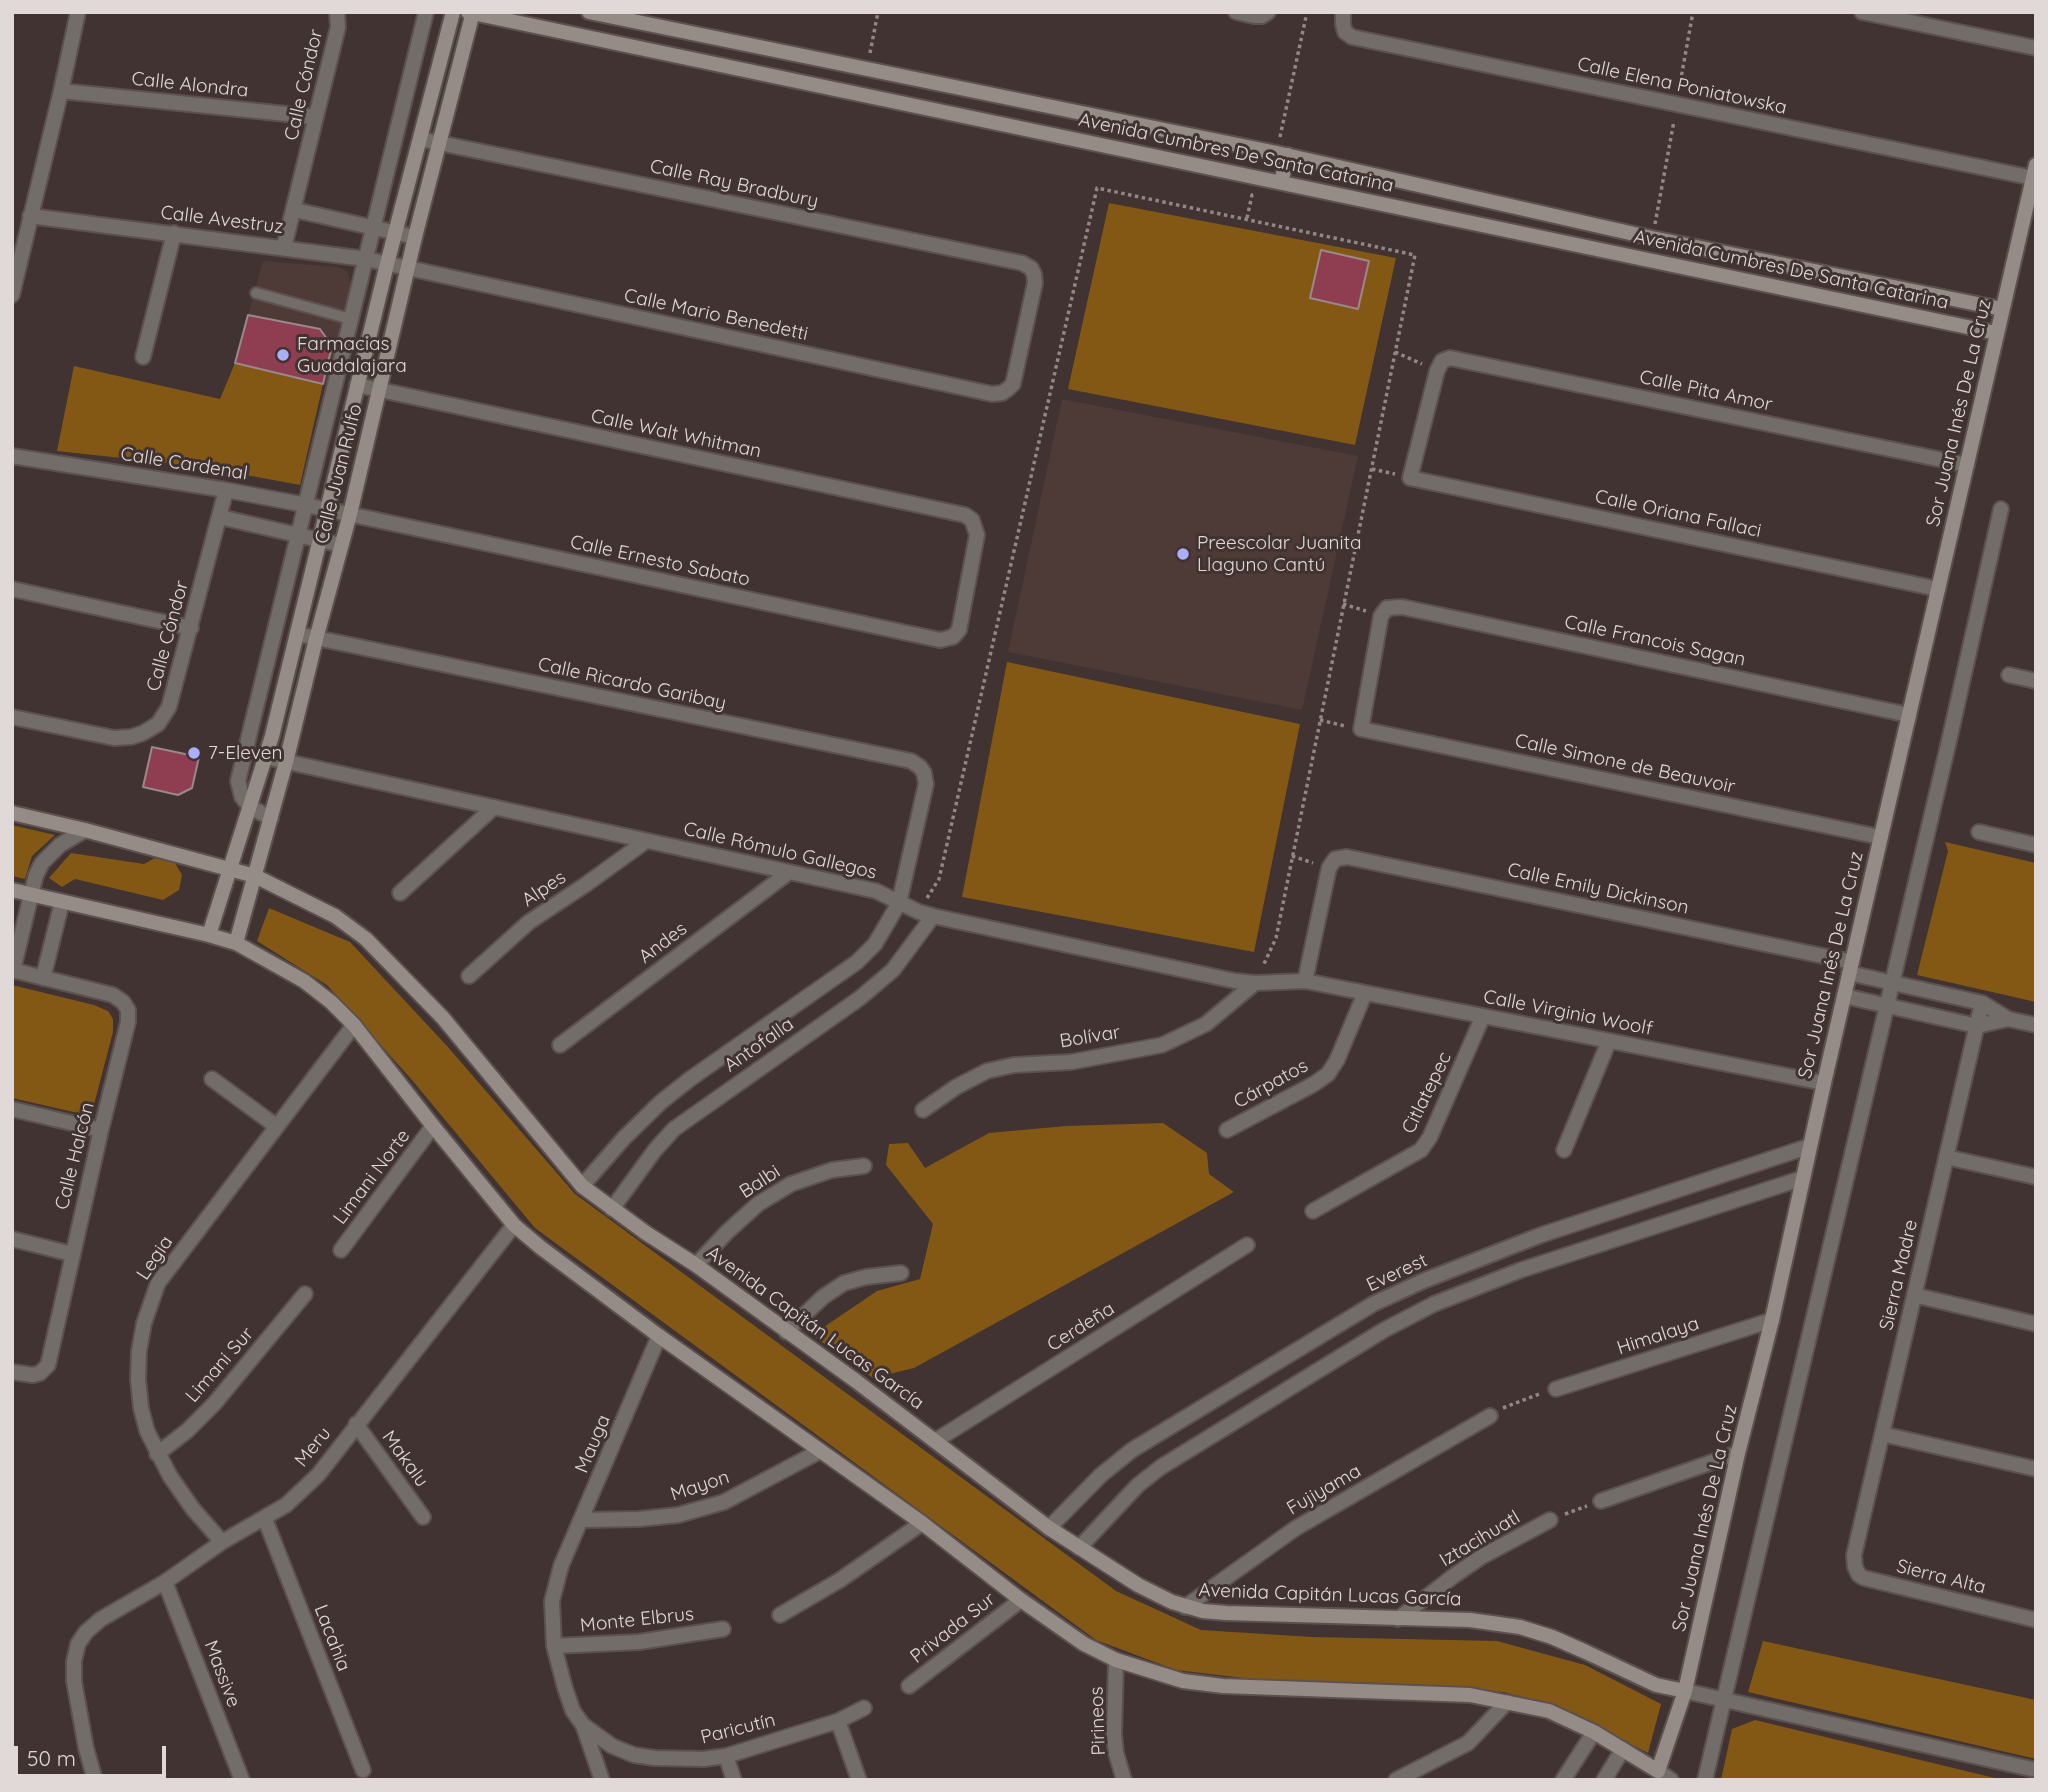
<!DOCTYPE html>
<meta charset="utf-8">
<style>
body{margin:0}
#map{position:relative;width:2048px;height:1792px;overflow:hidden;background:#403331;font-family:Quicksand,sans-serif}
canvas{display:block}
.frame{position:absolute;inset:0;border:14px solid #e1d9d7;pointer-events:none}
.scale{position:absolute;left:14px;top:1746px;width:152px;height:32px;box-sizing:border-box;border:4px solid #e1d9d7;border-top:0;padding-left:9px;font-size:21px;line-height:24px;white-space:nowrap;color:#e1d9d7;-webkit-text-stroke:5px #403331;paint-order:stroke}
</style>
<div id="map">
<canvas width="2048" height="1792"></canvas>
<div class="frame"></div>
<div class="scale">50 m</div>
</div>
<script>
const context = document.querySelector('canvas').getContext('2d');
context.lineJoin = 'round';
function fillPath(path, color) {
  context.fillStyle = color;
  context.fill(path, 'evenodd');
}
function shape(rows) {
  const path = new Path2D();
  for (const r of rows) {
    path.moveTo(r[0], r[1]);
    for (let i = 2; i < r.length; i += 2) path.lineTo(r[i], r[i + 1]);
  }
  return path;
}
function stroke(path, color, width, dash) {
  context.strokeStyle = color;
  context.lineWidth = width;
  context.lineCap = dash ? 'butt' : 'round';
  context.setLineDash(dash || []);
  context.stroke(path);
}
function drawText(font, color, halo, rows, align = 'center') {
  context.font = font + ' Quicksand,sans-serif';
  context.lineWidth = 6;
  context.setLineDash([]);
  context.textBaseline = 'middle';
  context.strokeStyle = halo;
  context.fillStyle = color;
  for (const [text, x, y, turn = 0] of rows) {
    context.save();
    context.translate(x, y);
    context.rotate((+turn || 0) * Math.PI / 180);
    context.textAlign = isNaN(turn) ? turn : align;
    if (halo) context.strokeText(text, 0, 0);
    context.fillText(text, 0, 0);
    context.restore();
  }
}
const built = shape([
 [263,261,337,267,347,271,350,279,350,290,327,385,235,363],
 [1062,399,1358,456,1302,710,1008,652]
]);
const green = shape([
 [1109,203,1396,258,1355,445,1068,389],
 [235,363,323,384,300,485,203,467,57,451,74,366,220,399],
 [1007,662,1300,724,1254,952,962,897],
 [12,825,55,835,32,856,25,879,12,876],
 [1945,842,2036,863,2036,1002,1917,975,1948,851],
 [71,853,144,864,155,858,175,863,182,875,179,890,163,900,75,879,62,887,49,878],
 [269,908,350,942,447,1046,575,1194,1116,1591,1201,1630,1312,1637,1497,1641,1585,1665,1661,1704,1648,1753,1558,1707,1504,1692,1277,1682,1176,1670,1096,1640,535,1228,412,1080,327,985,257,941],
 [12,985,94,1005,108,1011,113,1019,113,1032,91,1116,12,1098],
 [1163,1123,1207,1153,1209,1174,1234,1192,914,1368,873,1378,812,1335,877,1291,920,1279,933,1224,886,1165,889,1144,908,1143,925,1168,989,1133,1066,1126],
 [1763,1641,2036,1700,2036,1759,1748,1692],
 [1755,1720,2003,1780,1721,1780,1732,1729]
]);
const building = shape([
 [1321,250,1369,261,1358,309,1310,298,1321,250],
 [248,315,320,329,332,346,323,384,235,363,248,315],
 [152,747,199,757,192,788,178,795,143,787,152,747]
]);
const path = shape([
 [870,53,878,12],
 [1679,89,1693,12],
 [1280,137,1307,12],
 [1247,218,1252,195,1255,196],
 [1655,224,1674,121],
 [1395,352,1422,364],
 [1372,469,1395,474],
 [1343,604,1366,611],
 [1320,720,1345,726],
 [1292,856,1313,863],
 [927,898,939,879,1097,188,1415,255,1276,938,1263,966],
 [1503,1408,1542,1393],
 [1565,1514,1587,1506]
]);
const lane = shape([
 [256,293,351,319]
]);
const street = shape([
 [1236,12,1254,16,1262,16,1268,12],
 [1343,12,1343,24,1345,32,1352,37,2033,178],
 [1862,12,2036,48],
 [61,91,316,117],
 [295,210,415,237],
 [30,216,366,259,992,394,1002,393,1008,389,1013,384,1035,283,1034,274,1031,268,1022,263,420,139],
 [284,247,338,27,337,12],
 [12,295,61,91,78,12],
 [143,357,174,233],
 [12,456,226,490,306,505,940,640,953,637,959,630,977,535,972,520,965,515,357,385],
 [220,517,341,545],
 [12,589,191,628],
 [1938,589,1410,478,1437,371,1442,361,1450,358,1967,465],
 [297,634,911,761,920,767,924,773,926,784,899,903,875,944,857,962,690,1079,661,1102,624,1138,582,1186],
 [2009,675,2036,681],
 [12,717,114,738,131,737,143,733,158,724,169,707,226,490],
 [265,757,876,891,919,912,933,916,1235,981,1255,983,1305,981,1824,1083],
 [271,818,250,807,242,797,238,781,426,12],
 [1979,832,2036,845],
 [1880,837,1361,729,1381,616,1387,608,1402,607,1909,715],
 [400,893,494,807],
 [12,970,113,995,123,1002,128,1010,128,1022,101,1130,48,1365,40,1373,33,1375,12,1372],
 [13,970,31,895,36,875,42,863,60,845,85,830],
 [1849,973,1982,1003,2008,1019,2036,1025],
 [469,976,529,922,585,885,646,841],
 [43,978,62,902],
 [1305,981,1329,868,1335,859,1347,857,1852,962],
 [1844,996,1977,1026,2008,1019],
 [1982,1003,1854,1555,1855,1567,1859,1575,1864,1578,2036,1620],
 [560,1045,788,873],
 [212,1079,276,1126],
 [12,1109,101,1130],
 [923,1110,956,1087,987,1071,1014,1065,1071,1062,1162,1045,1206,1024,1255,983],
 [1227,1130,1314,1084,1328,1074,1337,1060,1365,993],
 [1564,1150,1609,1041],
 [1946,1157,2036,1177],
 [612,1209,655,1150,674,1129,860,998,893,970,933,916],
 [1313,1211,1421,1150,1430,1137,1483,1016],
 [12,1239,72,1254],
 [341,1250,433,1126],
 [696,1265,727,1232,758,1204,791,1184,832,1170,864,1166],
 [1914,1295,2036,1324],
 [786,1332,823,1297,844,1283,866,1277,901,1273],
 [1556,1389,1772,1320],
 [356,1424,423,1517],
 [1882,1434,2036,1469],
 [935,1441,1247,1245],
 [157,1454,187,1431,214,1404,305,1294],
 [1601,1501,1738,1453],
 [265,1519,363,1770],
 [582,1520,639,1519,678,1515,724,1502,820,1451],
 [1049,1528,1101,1475,1132,1450,1373,1304,1423,1281,1541,1235,1810,1146],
 [222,1542,193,1509,170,1476,147,1431,141,1408,138,1379,139,1351,144,1323,158,1283,354,1025],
 [1079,1548,1138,1485,1161,1467,1384,1330,1434,1304,1521,1270,1803,1178],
 [165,1582,242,1780],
 [1185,1607,1296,1528,1490,1416],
 [780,1615,840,1580,922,1523],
 [1398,1619,1455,1575,1481,1557,1550,1520],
 [554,1646,639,1642,723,1629],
 [1116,1660,1114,1734,1116,1753,1124,1780],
 [909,1686,1021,1600],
 [1685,1691,2036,1770],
 [838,1721,859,1780],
 [583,1725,612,1746,634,1755,655,1758,703,1759,726,1756,838,1721,864,1708],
 [726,1756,734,1780],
 [1658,1771,1671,1780],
 [95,1780,86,1748,74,1681,74,1661,78,1644,86,1632,101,1619,165,1582,222,1542,286,1505,318,1475,514,1225],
 [602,1780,583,1725,573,1711,565,1688,554,1646,552,1601,561,1566,659,1336],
 [1396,1780,1468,1743,1507,1702],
 [1563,1780,1594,1732],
 [1604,1780,1623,1749],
 [1705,1780,1949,741,2001,509]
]);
const secondary = shape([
 [468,12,1996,333],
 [589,12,1277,153,1652,238,2002,309],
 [1281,182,1288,155],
 [12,813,85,830,255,876,335,916,366,939,443,1018,582,1186,646,1233,696,1265,856,1381,1049,1528,1138,1585,1172,1602,1203,1611,1226,1613,1470,1620,1520,1627,1552,1637,1586,1652,1656,1685,1685,1691],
 [12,890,209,935,236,943,304,981,331,1002,354,1025,433,1126,514,1225,540,1247,659,1336,922,1523,1021,1600,1084,1644,1116,1660,1183,1681,1223,1686,1470,1695,1549,1711,1594,1732,1658,1771,1685,1691,1738,1453,1772,1320,1824,1083,2036,165],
 [209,935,272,736,387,264,453,12],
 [236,943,286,762,316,639,350,514,415,237,473,12]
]);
const markers = [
 [283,355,7,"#aaaffb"],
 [1183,554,7,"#aaaffb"],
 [194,753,7,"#aaaffb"]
];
const streetNames = [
 ["Calle Alondra",190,85,6],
 ["Calle Cóndor",304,85,-77],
 ["Calle Elena Poniatowska",1682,86,12],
 ["Avenida Cumbres De Santa Catarina",1236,153,12],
 ["Calle Ray Bradbury",734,184,12],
 ["Calle Avestruz",222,220,7],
 ["Avenida Cumbres De Santa Catarina",1791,270,12],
 ["Calle Mario Benedetti",716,315,12],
 ["Calle Pita Amor",1706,391,12],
 ["Sor Juana Inés De La Cruz",1959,413,-77],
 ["Calle Walt Whitman",676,434,12],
 ["Calle Cardenal",184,464,9],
 ["Calle Juan Rulfo",339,474,-76],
 ["Calle Oriana Fallaci",1678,514,12],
 ["Calle Ernesto Sabato",660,561,12],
 ["Calle Cóndor",168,636,-75],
 ["Calle Francois Sagan",1655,641,12],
 ["Calle Ricardo Garibay",632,684,12],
 ["Calle Simone de Beauvoir",1625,764,12],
 ["Calle Rómulo Gallegos",780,851,13],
 ["Alpes",544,889,-34],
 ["Calle Emily Dickinson",1598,889,12],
 ["Andes",663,943,-37],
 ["Sor Juana Inés De La Cruz",1831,965,-77],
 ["Calle Virginia Woolf",1568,1013,11],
 ["Bolívar",1090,1037,-9],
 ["Antofalla",759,1045,-35],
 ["Cárpatos",1271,1084,-29],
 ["Citlatepec",1427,1093,-64],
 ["Calle Halcón",75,1156,-76],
 ["Limani Norte",372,1177,-53],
 ["Balbi",760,1182,-33],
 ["Legia",155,1258,-56],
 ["Everest",1397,1273,-25],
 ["Sierra Madre",1899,1275,-77],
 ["Cerdeña",1081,1327,-32],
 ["Avenida Capitán Lucas García",815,1328,36],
 ["Himalaya",1658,1336,-18],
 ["Limani Sur",220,1365,-49],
 ["Mauga",593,1444,-67],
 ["Meru",313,1447,-51],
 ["Makalu",405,1459,54],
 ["Mayon",700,1486,-18],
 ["Fujiyama",1324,1490,-30],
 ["Sor Juana Inés De La Cruz",1705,1518,-77],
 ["Iztacihuatl",1480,1539,-31],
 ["Sierra Alta",1941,1577,14],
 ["Avenida Capitán Lucas García",1330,1595,2],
 ["Monte Elbrus",637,1620,-6],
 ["Privada Sur",953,1628,-38],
 ["Lacahia",332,1638,69],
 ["Massive",222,1674,69],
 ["Pirineos",1098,1721,-92],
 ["Paricutín",738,1729,-14]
];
const poiNames = [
 ["Farmacias",297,344],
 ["Guadalajara",297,366],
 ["Preescolar Juanita",1197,543],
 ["Llaguno Cantú",1197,565],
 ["7-Eleven",208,753]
];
fillPath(built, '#4e3a37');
fillPath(green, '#825814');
fillPath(building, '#8f3d50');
stroke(building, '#99898c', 2);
stroke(lane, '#5d514f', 14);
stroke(street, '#5d514f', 18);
stroke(secondary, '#5d514f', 18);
stroke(path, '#918785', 3.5, [3.5, 3.5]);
stroke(lane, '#736d6a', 10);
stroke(street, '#736d6a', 14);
stroke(secondary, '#958c87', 14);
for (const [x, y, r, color] of markers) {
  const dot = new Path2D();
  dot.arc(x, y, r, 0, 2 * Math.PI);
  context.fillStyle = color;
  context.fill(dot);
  stroke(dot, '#403331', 2.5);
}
drawText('19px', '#e1d9d7', '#403331', streetNames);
drawText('19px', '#e1d9d7', '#403331', poiNames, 'left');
</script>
